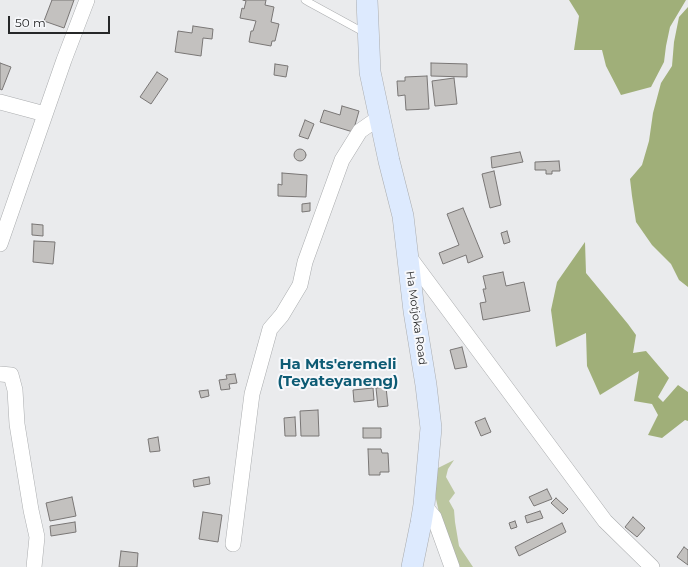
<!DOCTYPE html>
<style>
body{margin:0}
#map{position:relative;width:688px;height:567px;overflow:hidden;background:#eaebed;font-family:Montserrat,sans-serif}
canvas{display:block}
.scale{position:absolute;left:8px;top:16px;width:102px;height:18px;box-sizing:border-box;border:2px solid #262728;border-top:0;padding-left:5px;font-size:12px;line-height:14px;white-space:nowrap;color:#262728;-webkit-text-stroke:3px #f7f8fb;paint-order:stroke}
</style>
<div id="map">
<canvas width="688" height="567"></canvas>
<div class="scale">50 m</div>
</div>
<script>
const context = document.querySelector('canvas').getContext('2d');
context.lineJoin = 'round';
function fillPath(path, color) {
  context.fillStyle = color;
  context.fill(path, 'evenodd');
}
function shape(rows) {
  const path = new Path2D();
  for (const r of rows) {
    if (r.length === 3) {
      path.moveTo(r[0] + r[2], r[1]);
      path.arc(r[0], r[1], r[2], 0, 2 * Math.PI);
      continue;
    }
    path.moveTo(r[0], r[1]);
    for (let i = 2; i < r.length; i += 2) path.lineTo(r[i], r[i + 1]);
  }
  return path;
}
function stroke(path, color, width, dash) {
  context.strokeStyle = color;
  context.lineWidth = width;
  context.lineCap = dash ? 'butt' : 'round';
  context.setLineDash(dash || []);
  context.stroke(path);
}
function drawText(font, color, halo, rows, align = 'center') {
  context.font = font + ' Montserrat,sans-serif';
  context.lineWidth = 4;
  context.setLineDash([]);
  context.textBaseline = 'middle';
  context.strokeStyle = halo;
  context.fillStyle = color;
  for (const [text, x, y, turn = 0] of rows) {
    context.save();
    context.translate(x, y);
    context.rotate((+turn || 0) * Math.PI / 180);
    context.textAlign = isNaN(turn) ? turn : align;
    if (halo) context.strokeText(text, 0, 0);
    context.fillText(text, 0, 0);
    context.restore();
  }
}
const green = shape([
 [454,460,448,469,446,477,455,493,449,501,454,510,455,522,459,546,473,567,457,567,446,544,436,499,436,469]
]);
const forest = shape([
 [569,0,686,0,670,27,666,46,664,62,651,87,621,95,606,66,602,50,574,50,579,16],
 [688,7,688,287,679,280,671,264,652,245,636,222,632,196,630,179,642,165,649,141,653,113,661,83,672,66,674,42,679,17],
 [585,242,586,273,628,324,636,335,633,353,646,351,669,378,658,397,663,402,678,385,688,392,688,421,685,420,662,438,648,435,658,415,652,404,634,401,639,371,600,395,587,366,586,333,556,347,551,310,557,282]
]);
const building = shape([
 [52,0,74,0,64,28,44,21,52,0],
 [243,0,266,0,265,5,274,7,271,22,279,24,275,41,272,41,271,46,249,42,251,31,253,31,256,21,240,18,242,8,244,9,246,1,243,0],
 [193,26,213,29,212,39,203,38,201,56,175,52,178,31,192,33,193,26],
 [0,63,11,67,2,90,0,89,0,63],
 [431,63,467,64,467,77,431,76,431,63],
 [275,64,288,66,286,77,274,75,275,64],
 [157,72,168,79,151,104,140,97,157,72],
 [427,76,429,109,406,110,405,95,398,96,397,81,405,81,405,77,427,76],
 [454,78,457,104,435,106,432,81,454,78],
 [342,106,359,111,353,132,320,122,324,110,340,115,342,106],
 [305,120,314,124,308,139,299,136,305,120],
 [300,155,6],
 [520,152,523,162,492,168,491,157,520,152],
 [559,161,560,171,552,171,552,174,546,174,546,170,535,170,535,162,559,161],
 [494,171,501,205,490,208,482,174,494,171],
 [282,173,307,175,306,197,278,196,278,184,282,185,282,173],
 [310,203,310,211,302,212,302,204,310,203],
 [463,208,483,257,468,263,466,255,443,264,439,253,459,245,447,214,463,208],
 [32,224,43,225,43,236,32,235,32,224],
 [507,231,510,242,504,244,501,233,507,231],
 [34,241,55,242,53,264,33,262,34,241],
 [503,272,506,286,524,282,530,311,483,320,480,303,486,302,483,289,486,289,483,276,503,272],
 [462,347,467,367,455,369,450,350,462,347],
 [235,374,237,383,229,384,230,389,221,390,219,380,227,379,226,375,235,374],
 [386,387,388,406,378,407,376,388,386,387],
 [373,388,374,400,354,402,353,390,373,388],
 [208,390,209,396,201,398,199,391,208,390],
 [318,410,319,436,301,436,300,411,318,410],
 [295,417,296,436,285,436,284,418,295,417],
 [485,418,491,432,481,436,475,422,485,418],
 [363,428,381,428,381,438,363,438,363,428],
 [158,437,160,451,150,452,148,439,158,437],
 [368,449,381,449,382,453,388,453,389,472,380,472,380,475,369,475,368,449],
 [209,477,210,484,194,487,193,480,209,477],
 [547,489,552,499,534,506,529,497,547,489],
 [72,497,76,516,50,521,46,503,72,497],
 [556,498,568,509,563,514,551,503,556,498],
 [540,511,543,518,527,523,525,516,540,511],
 [203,512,222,515,218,542,199,539,203,512],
 [633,517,645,528,637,537,625,527,633,517],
 [515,521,517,527,511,529,509,523,515,521],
 [75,522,76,532,51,536,50,526,75,522],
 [562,523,566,532,519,556,515,547,562,523],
 [684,547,688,550,688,565,677,557,684,547],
 [121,551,138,553,137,567,119,567,121,551]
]);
const lane = shape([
 [305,0,310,3,365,33]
]);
const street = shape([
 [0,102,45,114],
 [0,244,64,60,87,0],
 [409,254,410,258,605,521,652,567],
 [0,374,11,375,15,390,17,424,31,510,37,537,34,567],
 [424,505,434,517,452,567],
 [233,544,252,394,270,329,282,315,300,285,305,262,342,160,360,131,380,117]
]);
const secondary = shape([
 [367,0,370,72,389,161,403,216,414,311,426,385,431,428,424,505,421,523,412,567]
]);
const streetNames = [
 ["Ha Motjoka Road",416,318,82]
];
const districtNames = [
 ["Ha Mts'eremeli",338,365],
 ["(Teyateyaneng)",338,382]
];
fillPath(green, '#bbc6a0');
fillPath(forest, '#a0af79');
fillPath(building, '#c3c1bf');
stroke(building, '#797675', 1);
stroke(lane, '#aaacae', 8);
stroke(street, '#aaacae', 16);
stroke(secondary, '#aaacae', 22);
stroke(lane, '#fff', 7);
stroke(street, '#fff', 15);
stroke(secondary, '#ddeafe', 21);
drawText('11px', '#262728', '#f7f8fb', streetNames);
drawText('bold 15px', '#0d5b74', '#f7f8fb', districtNames);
</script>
